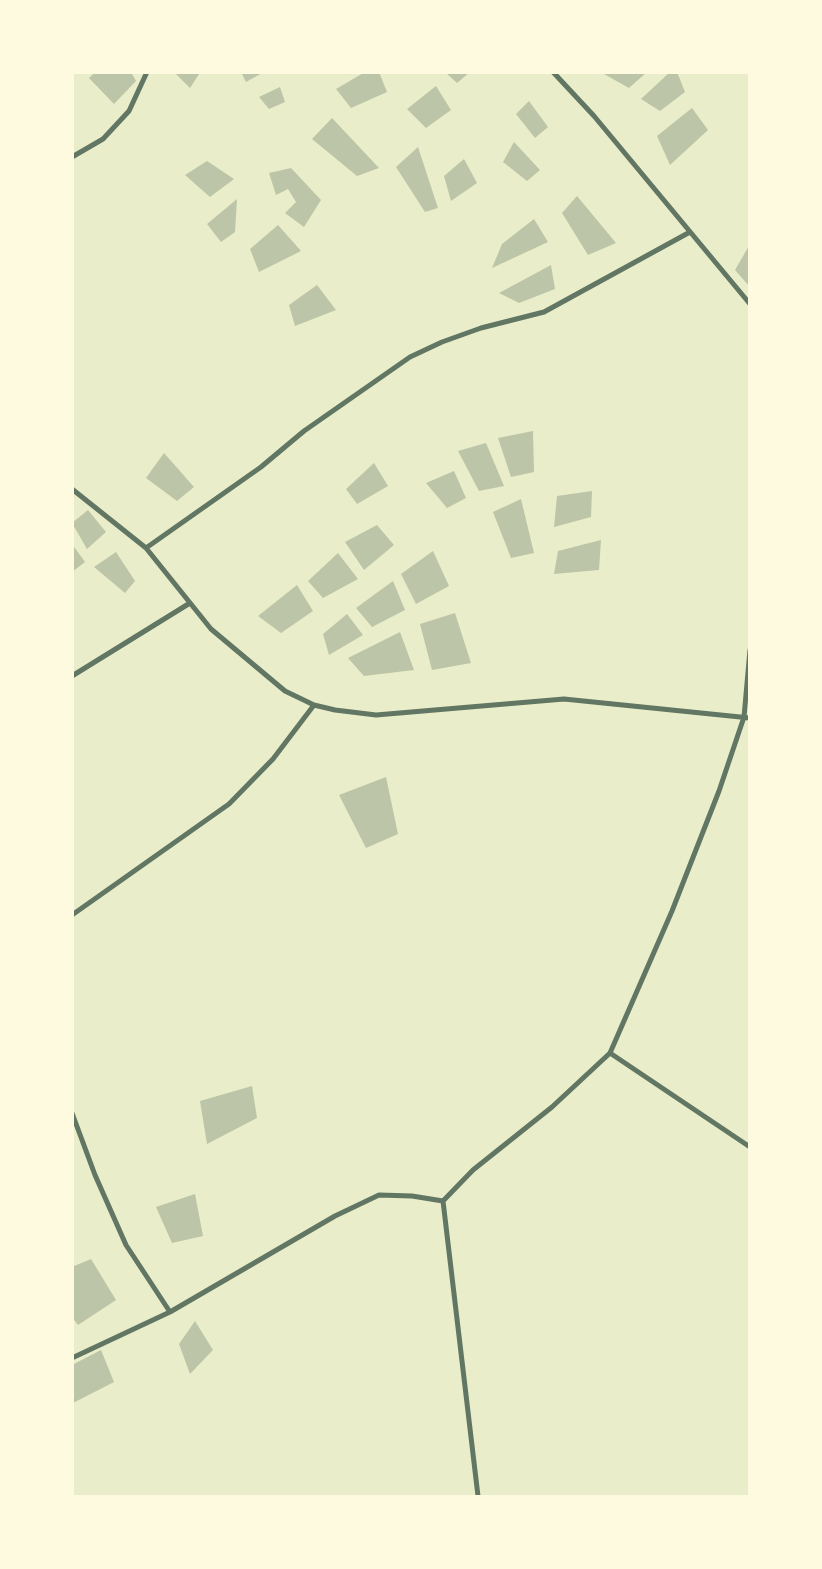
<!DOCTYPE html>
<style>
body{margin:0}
#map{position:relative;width:822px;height:1569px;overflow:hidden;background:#e9edc9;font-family:"Noto Sans",sans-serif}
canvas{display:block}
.frame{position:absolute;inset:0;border:74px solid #fefae0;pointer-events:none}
</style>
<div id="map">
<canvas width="822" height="1569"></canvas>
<div class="frame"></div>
</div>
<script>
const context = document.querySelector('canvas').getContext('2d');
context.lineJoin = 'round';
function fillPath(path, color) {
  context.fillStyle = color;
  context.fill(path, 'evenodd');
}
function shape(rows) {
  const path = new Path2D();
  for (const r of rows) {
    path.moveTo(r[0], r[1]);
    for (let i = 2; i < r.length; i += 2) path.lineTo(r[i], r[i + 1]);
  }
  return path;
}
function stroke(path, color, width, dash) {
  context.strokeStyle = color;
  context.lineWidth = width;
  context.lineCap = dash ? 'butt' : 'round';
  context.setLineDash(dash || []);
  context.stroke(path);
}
const building = shape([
 [95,72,131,72,136,81,114,104,89,78],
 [174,72,198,72,199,74,190,88],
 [241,72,264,72,246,82],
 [365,72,379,72,387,92,351,108,336,89],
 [445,72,470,72,457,83],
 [615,72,647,72,629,88,604,74,614,74],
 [670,72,677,72,685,92,660,111,641,99],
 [436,86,451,110,426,128,407,109],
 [280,87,285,102,269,109,259,97],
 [529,101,548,127,535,138,516,114],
 [692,108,708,130,670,165,657,136],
 [332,118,379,168,357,176,312,139],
 [514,142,540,170,527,181,503,162],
 [418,147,438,208,425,212,396,167],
 [464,159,477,183,451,201,444,176],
 [207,161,234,179,210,197,185,175],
 [291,168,321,200,304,227,285,213,296,202,288,189,276,195,269,173],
 [577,196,616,243,588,255,562,213],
 [237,199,235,232,221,242,207,224],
 [534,219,548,242,492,268,502,244],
 [278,225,301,251,259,272,250,249],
 [750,244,750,287,735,270],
 [551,265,555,289,519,303,499,293],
 [317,285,336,310,295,326,289,305],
 [533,431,534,472,511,477,498,438],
 [486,443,504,486,479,491,458,451],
 [164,453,194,487,177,501,146,478],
 [374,463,388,486,357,504,346,489],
 [454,471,466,498,447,508,426,483],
 [592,491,591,517,554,527,557,496],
 [521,499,534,553,511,558,493,512],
 [88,510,106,532,87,549,72,523],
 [377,525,394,545,364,570,345,542],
 [601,540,599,570,554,574,558,551],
 [72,544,85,562,72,572],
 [433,551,449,586,416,604,401,574],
 [116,552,135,581,125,593,94,567],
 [338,553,358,579,323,598,308,581],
 [393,581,405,610,372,627,356,608],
 [297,585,313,611,281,633,258,616],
 [455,613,471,663,432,670,420,624],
 [347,614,363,635,329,655,323,634],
 [400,632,414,670,364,676,348,658],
 [386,777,398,834,366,848,339,795],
 [252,1086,257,1118,207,1144,200,1101],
 [195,1194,203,1236,172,1243,156,1207],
 [91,1259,116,1300,78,1325,72,1317,72,1267],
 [195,1321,213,1350,190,1374,179,1344],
 [101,1350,114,1382,73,1403,72,1365]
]);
const minor = shape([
 [553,72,594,116,750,304],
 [72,157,103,139,129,111,147,72],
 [72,489,146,548,211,629,285,691,314,705,335,710,376,715,564,699,750,718],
 [146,548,261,467,304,431,410,357,442,342,481,328,544,312,690,232],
 [72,676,190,603],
 [72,915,229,804,273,759,314,705],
 [610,1053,750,1147],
 [72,1113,95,1175,126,1245,170,1312],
 [72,1358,170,1312,335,1216,379,1195,412,1196,443,1201],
 [478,1496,443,1201,473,1170,552,1107,610,1053,672,911,719,791,744,717,750,650]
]);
fillPath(building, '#bcc5a7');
stroke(minor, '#617663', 5);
</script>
